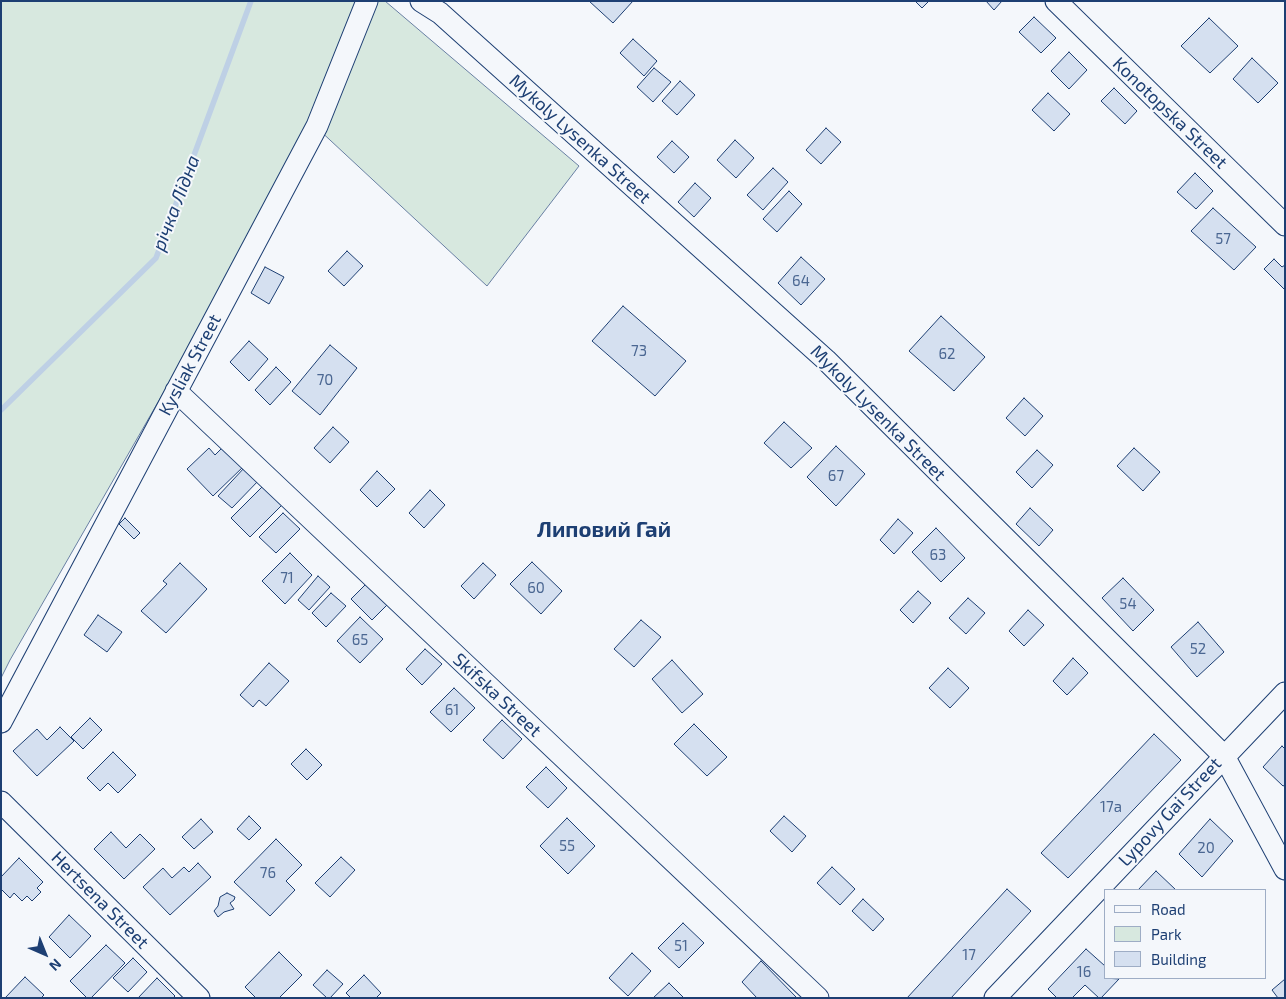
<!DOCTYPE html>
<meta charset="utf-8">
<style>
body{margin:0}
#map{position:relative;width:1286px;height:999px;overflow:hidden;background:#f4f7fb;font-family:"Exo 2",sans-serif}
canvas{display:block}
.frame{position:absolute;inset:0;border:2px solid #1d3f73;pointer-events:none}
.legend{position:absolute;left:1104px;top:889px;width:162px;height:90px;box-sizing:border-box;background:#f4f7fb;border:1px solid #9eadc5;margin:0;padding:6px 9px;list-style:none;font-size:15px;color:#1d3f73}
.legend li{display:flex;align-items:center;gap:10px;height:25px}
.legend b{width:25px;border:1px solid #9eadc5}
.north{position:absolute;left:20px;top:929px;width:50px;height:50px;-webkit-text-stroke:4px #f4f7fb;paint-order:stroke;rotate:136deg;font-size:14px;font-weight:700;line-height:20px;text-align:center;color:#1d3f73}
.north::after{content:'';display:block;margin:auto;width:18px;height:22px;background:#1d3f73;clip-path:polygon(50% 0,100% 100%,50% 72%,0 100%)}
</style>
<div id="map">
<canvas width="1286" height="999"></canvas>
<div class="frame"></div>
<ul class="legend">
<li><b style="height:6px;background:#f4f7fb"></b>Road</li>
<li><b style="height:14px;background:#d7e8df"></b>Park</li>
<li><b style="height:14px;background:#d5e0f0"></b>Building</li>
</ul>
<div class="north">N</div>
</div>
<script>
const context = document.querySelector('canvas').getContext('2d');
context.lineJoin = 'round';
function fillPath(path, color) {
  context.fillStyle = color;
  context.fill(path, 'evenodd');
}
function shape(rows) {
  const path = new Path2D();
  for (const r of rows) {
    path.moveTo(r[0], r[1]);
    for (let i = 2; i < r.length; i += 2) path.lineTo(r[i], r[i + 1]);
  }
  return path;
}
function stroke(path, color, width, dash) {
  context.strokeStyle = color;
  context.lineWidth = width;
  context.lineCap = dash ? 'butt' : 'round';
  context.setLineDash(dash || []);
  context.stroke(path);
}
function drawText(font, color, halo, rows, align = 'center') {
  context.font = font + ' "Exo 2",sans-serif';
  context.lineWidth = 4;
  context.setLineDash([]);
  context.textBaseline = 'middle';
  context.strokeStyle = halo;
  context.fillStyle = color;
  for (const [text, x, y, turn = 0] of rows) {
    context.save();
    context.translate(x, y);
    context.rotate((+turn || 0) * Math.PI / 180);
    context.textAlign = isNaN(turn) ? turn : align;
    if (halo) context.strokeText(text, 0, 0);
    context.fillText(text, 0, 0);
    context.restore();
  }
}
const green = shape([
 [1,1,385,1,579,166,487,286,316,127,10,660,1,678,1,1]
]);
const stream = shape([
 [1,410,156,258,251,1]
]);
const building = shape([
 [589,1,633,1,613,23,589,1],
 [915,1,929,1,922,8,915,1],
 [986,1,1002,1,994,10,986,1],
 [1034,17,1056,38,1041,53,1019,32,1034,17],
 [1209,18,1238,46,1210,73,1181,46,1209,18],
 [633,39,657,61,644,76,620,53,633,39],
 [1069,52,1087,70,1069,89,1051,71,1069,52],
 [1252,58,1278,83,1258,103,1233,79,1252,58],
 [654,68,671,82,653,102,637,87,654,68],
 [680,81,695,95,677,115,662,101,680,81],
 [1114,88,1137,111,1125,124,1101,101,1114,88],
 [1048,93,1070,114,1054,131,1032,110,1048,93],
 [826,128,841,142,821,164,806,150,826,128],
 [735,140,754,158,736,178,717,160,735,140],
 [672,141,689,157,674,173,657,157,672,141],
 [773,168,788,182,763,210,747,195,773,168],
 [1195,173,1213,191,1196,209,1177,192,1195,173],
 [695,183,711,198,694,217,678,202,695,183],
 [789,191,802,204,777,232,763,219,789,191],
 [1213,208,1256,247,1234,270,1191,231,1213,208],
 [347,251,363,266,344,286,328,271,347,251],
 [801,257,825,279,801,305,778,283,801,257],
 [1274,259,1282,267,1285,265,1285,290,1264,269,1274,259],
 [265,267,284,277,269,304,251,293,265,267],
 [623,306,686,361,655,396,592,341,623,306],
 [941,316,985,357,954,391,909,351,941,316],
 [249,341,268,359,249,381,230,362,249,341],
 [330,345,357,368,320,415,292,391,330,345],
 [276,367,291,382,270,405,255,390,276,367],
 [1024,398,1043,416,1025,436,1006,418,1024,398],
 [784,422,812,448,791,468,764,443,784,422],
 [333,427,349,442,330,463,314,448,333,427],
 [225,445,245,465,213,496,187,469,209,448,215,455,225,445],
 [836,446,865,474,836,506,807,477,836,446],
 [1134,448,1160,472,1143,491,1117,466,1134,448],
 [1037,450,1053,465,1032,488,1016,472,1037,450],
 [245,467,260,479,232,508,218,496,245,467],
 [377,471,395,489,377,507,360,490,377,471],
 [263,486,282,505,250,537,231,518,263,486],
 [430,490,445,505,424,528,409,513,430,490],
 [1030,508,1053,530,1039,546,1016,524,1030,508],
 [283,513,300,529,276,553,259,537,283,513],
 [125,518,140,533,134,539,119,524,125,518],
 [898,519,913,533,894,554,880,540,898,519],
 [936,528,965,558,941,582,912,552,936,528],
 [290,553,312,575,285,604,262,581,290,553],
 [532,562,562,591,541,614,510,584,532,562],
 [180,563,207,589,166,633,141,611,167,584,163,581,180,563],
 [483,563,496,575,474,599,461,586,483,563],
 [318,576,330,587,309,610,298,600,318,576],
 [1123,578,1154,610,1133,631,1102,598,1123,578],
 [369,581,390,602,372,620,351,599,369,581],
 [918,591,931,603,913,623,900,610,918,591],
 [331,593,346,606,326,627,312,613,331,593],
 [968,598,985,613,966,634,949,618,968,598],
 [1028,610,1044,625,1024,646,1009,631,1028,610],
 [98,615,122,632,107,652,84,635,98,615],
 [360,617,383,639,360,663,337,641,360,617],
 [641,620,661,637,634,667,614,649,641,620],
 [1198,622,1224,652,1197,677,1171,647,1198,622],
 [425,649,442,664,422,685,406,669,425,649],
 [1073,658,1088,673,1067,695,1053,681,1073,658],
 [672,660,703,694,682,713,652,679,672,660],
 [269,663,289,681,266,706,259,700,253,707,240,695,269,663],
 [948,668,969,688,950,708,929,688,948,668],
 [454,688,475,708,451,732,430,712,454,688],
 [90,718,102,730,83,749,71,737,90,718],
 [502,720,522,739,503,759,483,740,502,720],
 [694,724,727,757,707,776,674,744,694,724],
 [60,727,74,741,37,776,13,751,37,729,47,740,60,727],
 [1154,734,1181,760,1068,878,1041,853,1154,734],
 [1282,746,1285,749,1285,785,1283,786,1263,767,1282,746],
 [306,749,322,765,307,780,291,764,306,749],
 [113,752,136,775,118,793,108,783,100,791,87,778,113,752],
 [546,767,567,788,548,808,526,787,546,767],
 [249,816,261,828,249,840,237,829,249,816],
 [784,816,806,836,792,852,770,831,784,816],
 [567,818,595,846,568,874,540,846,567,818],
 [201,819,213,832,194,849,182,837,201,819],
 [1210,819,1233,841,1202,877,1179,854,1210,819],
 [111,832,126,848,140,834,155,849,124,879,94,849,111,832],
 [276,839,302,865,286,881,295,890,270,916,234,882,276,839],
 [341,857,355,870,330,897,315,883,341,857],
 [19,858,43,882,37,888,41,892,32,901,27,896,22,901,14,893,10,898,1,889,1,877,19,858],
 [198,863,211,877,170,915,143,887,163,868,172,878,184,867,189,872,198,863],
 [832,867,855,889,840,905,817,883,832,867],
 [1156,871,1176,890,1138,890,1156,871],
 [1007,889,1031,911,951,998,907,998,1007,889],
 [227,893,235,897,234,900,230,903,234,909,224,912,218,917,214,911,218,906,220,897,227,893],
 [863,899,884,919,873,931,852,911,863,899],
 [69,915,91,936,70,958,49,937,69,915],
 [683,923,704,943,679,968,658,948,683,923],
 [106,945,125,963,91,998,87,998,70,981,106,945],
 [1086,949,1105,966,1105,978,1119,979,1101,998,1099,998,1085,985,1072,998,1057,998,1048,989,1086,949],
 [279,952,302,975,279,998,256,998,245,987,279,952],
 [632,953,651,971,628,996,609,978,632,953],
 [133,958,147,972,128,992,113,978,133,958],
 [761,961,797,998,757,998,742,982,761,961],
 [327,970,343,984,330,998,327,998,313,985,327,970],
 [364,975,381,993,376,998,351,998,346,993,364,975],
 [25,977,44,995,41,998,5,998,25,977],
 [157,978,175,996,173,998,138,998,157,978],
 [1285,979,1285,998,1278,998,1272,990,1285,979],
 [669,983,684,998,653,998,669,983]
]);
const minor = shape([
 [421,1,440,13,826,360,1224,756,1285,869],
 [1056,1,1285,225],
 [176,391,818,998],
 [1,722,317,126,367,1],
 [1,802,199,998],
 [995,998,1285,693]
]);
const numberNames = [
 ["57",1223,239],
 ["64",801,281],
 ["73",639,351],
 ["62",947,354],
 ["70",325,380],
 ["67",836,476],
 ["63",938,555],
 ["71",287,578],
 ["60",536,588],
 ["54",1128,604],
 ["65",360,640],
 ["52",1198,649],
 ["61",452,710],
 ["17а",1111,807],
 ["55",567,846],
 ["20",1206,848],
 ["76",268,873],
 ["51",681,946],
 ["17",969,955],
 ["16",1084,972]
];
const streetNames = [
 ["Konotopska Street",1170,113,44],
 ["Mykoly Lysenka Street",580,139,42],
 ["Kysliak Street",190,365,-62],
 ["Mykoly Lysenka Street",878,413,45],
 ["Skifska Street",497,695,43],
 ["Lypovy Gai Street",1170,812,-47],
 ["Hertsena Street",100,900,45]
];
const waterNames = [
 ["річка Лідна",176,203,-69]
];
const districtNames = [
 ["Липовий Гай",604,530]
];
fillPath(green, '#d7e8df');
stroke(green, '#687fa3', 1);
stroke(stream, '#bed0e5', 5.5);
fillPath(building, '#d5e0f0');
stroke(building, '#1d3f73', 1);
stroke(minor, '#1d3f73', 23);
stroke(minor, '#f4f7fb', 21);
drawText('15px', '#4b6792', null, numberNames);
drawText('18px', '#1d3f73', '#f4f7fb', streetNames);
drawText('italic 19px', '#1d3f73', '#f4f7fb', waterNames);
drawText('bold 22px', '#1d3f73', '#f4f7fb', districtNames);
</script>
